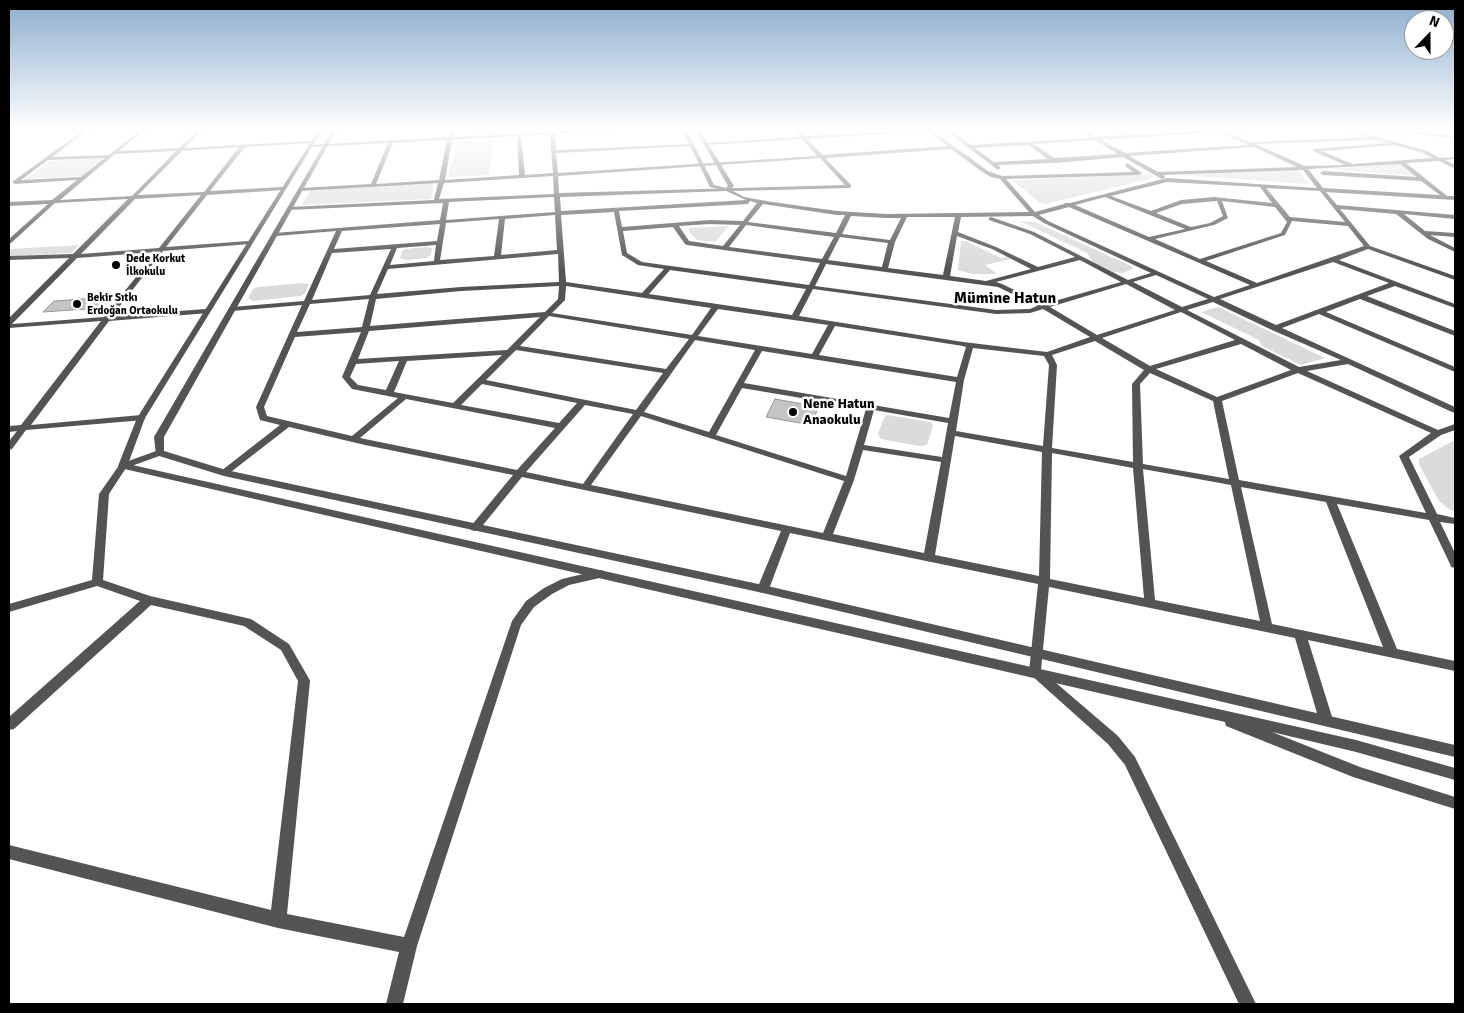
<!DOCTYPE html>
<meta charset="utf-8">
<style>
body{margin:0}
#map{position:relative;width:1464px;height:1013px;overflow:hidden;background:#fff;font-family:Signika,sans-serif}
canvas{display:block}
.frame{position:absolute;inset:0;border:10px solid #000;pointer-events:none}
.north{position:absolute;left:1404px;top:10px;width:50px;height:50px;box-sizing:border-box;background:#fff;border:1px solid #999;border-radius:50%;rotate:22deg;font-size:14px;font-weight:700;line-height:20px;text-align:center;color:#000}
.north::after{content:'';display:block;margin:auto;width:18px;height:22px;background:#000;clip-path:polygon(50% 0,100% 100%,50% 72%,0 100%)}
</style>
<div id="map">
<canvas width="1464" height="1013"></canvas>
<div class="frame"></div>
<div class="north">N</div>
</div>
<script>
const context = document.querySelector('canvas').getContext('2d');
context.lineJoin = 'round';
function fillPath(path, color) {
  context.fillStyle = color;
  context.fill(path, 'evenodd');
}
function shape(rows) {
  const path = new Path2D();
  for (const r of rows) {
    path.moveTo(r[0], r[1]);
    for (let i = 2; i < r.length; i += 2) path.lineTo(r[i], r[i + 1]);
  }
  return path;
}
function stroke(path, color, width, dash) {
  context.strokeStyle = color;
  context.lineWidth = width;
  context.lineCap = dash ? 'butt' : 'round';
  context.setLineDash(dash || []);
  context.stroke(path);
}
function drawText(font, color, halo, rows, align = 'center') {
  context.font = font + ' Signika,sans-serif';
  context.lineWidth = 5;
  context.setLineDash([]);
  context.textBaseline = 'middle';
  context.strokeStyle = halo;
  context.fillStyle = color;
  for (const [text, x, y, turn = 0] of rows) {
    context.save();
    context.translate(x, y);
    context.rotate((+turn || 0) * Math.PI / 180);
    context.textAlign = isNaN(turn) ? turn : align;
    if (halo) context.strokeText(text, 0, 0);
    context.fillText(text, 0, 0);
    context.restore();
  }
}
const green = shape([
 [494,139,489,175,448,177,457,141],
 [105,158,84,176,26,179,50,161],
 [1400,164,1416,176,1329,169],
 [1298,170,1309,184,1178,175],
 [1152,174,1154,176,1146,180,1045,204,1039,202,1012,180],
 [434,183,431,199,301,205,311,190],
 [1020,221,1035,222,1131,266,1133,269,1122,273,1113,272,1093,262,1087,253],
 [729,226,715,242,697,240,689,232,689,228],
 [961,241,966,241,1001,258,1006,257,1011,259,985,265,997,274,972,274,958,270],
 [79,245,72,253,9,256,10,249],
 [426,247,432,248,431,255,427,258,406,260,400,258,402,251,405,249],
 [302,283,309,284,305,294,301,296,253,301,248,298,253,289,258,287],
 [1218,307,1325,358,1301,365,1262,346,1259,340,1201,312],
 [887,415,931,422,933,426,927,445,919,446,881,439,878,434,884,418],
 [1455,440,1455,511,1450,510,1439,501,1419,464,1419,459]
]);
const building = shape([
 [111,297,101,308,43,312,54,301,111,297],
 [775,399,803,404,819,406,811,425,766,417,775,399]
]);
const minor = shape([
 [85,129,90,129,52,157,109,155,142,129,146,129,119,151,179,148,199,129,203,129,185,148,311,141,313,142,311,143,245,147,210,191,282,187,284,188,284,190,207,195,166,247,248,241,251,243,250,244,163,251,112,316,206,309,210,311,209,313,109,321,31,425,141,415,145,418,144,420,26,430,12,449,9,450,9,441,17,431,9,432,9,426,21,425,101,321,9,328,9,318,69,258,9,260,9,256,73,254,128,199,55,203,11,243,9,244,9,239,48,204,9,206,9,202,52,200,77,180,15,184,12,182,85,129],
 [239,147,204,192,138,195,182,151,239,147],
 [176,151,132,196,60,200,115,154,176,151],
 [105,158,81,177,21,180,48,160,105,158],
 [201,195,159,248,81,254,135,199,201,195],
 [156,252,104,317,12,324,77,258,156,252],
 [450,129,454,129,453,137,550,132,550,129,554,129,554,131,624,129,555,134,556,150,692,144,694,145,692,146,556,153,558,173,817,156,802,139,706,145,704,144,706,143,800,137,793,129,797,129,805,136,930,129,988,171,1002,176,1133,172,1125,166,1127,163,1142,173,1139,175,1006,179,1035,212,1064,204,1065,203,1070,203,1167,178,1317,188,1303,170,1163,175,1165,177,1162,179,1123,157,1055,163,998,165,1001,168,998,170,944,129,948,129,971,145,1091,138,1077,129,1082,129,1097,137,1214,129,1246,129,1244,130,1226,132,1249,142,1368,137,1344,129,1350,129,1427,151,1440,158,1455,157,1455,159,1445,160,1455,165,1455,169,1439,161,1406,163,1447,196,1455,196,1455,200,1326,192,1337,205,1455,215,1455,219,1404,214,1425,231,1455,233,1455,237,1430,235,1455,248,1455,252,1428,239,1396,214,1340,209,1370,246,1455,276,1455,280,1368,249,1339,260,1455,304,1455,308,1395,286,1367,296,1455,331,1455,336,1360,299,1326,312,1455,367,1455,372,1319,314,1282,328,1455,407,1455,413,1452,412,1348,364,1307,371,1438,430,1455,424,1455,430,1441,435,1409,457,1437,514,1455,518,1455,524,1440,522,1455,553,1455,568,1451,567,1450,564,1429,520,1337,504,1397,649,1455,661,1455,671,1308,640,1333,720,1331,724,1326,725,1321,724,1319,720,1295,638,1049,587,1041,670,1118,736,1135,757,1256,1004,1239,1004,1125,765,1108,744,1031,675,1029,672,1038,584,790,533,769,589,767,592,763,593,759,592,757,589,781,531,522,477,479,530,475,531,471,530,470,528,471,526,513,475,365,445,289,427,227,475,221,475,219,473,221,471,280,425,260,420,256,407,302,305,232,311,228,309,232,307,304,301,336,231,276,236,273,234,274,233,440,220,443,203,288,210,287,209,290,207,434,200,438,183,299,191,298,190,301,188,371,184,388,143,309,147,307,146,309,145,448,137,450,129],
 [928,131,948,146,823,155,807,139,928,131],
 [1219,132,1248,145,1125,153,1101,140,1219,132],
 [550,134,553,173,525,175,521,136,550,134],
 [517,136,519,175,445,180,452,140,517,136],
 [447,140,439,180,376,184,393,143,447,140],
 [1095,140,1118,154,1054,158,1034,144,1095,140],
 [1377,140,1389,143,1313,149,1313,151,1345,165,1305,166,1255,144,1377,140],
 [1028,145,1048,159,994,162,975,148,1028,145],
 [1395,145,1423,153,1433,158,1352,164,1322,151,1395,145],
 [1254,147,1297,167,1158,172,1129,156,1254,147],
 [951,149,984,173,991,177,1000,179,1029,212,886,214,837,211,772,202,744,197,733,191,849,188,851,187,851,185,825,158,951,149],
 [820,158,845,185,559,193,558,176,820,158],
 [1400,164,1417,177,1323,171,1320,173,1323,175,1421,181,1440,195,1323,188,1308,169,1400,164],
 [553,176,554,194,439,199,444,183,553,176],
 [1167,182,1260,187,1272,203,1214,197,1181,200,1151,211,1111,196,1167,182],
 [1266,188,1320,191,1345,222,1290,217,1266,188],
 [726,191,746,200,561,211,560,197,726,191],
 [554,197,555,212,446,220,449,202,554,197],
 [1105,197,1185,229,1149,237,1075,205,1105,197],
 [750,201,757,203,743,221,710,220,622,227,619,211,748,204,750,201],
 [1217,201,1223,216,1210,223,1191,227,1156,213,1182,204,1217,201],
 [1222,201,1275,207,1287,222,1281,233,1200,259,1155,239,1214,225,1228,218,1222,201],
 [763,204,837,215,845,215,836,233,748,222,763,204],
 [1069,207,1197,262,1250,285,1214,297,1048,221,1039,215,1069,207],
 [614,212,622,255,638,265,664,269,642,293,566,282,561,215,614,212],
 [555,215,557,250,501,255,505,219,555,215],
 [851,216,886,218,901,218,890,240,842,234,851,216],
 [1033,216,1044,223,1151,273,1128,280,1034,232,991,217,989,218,989,220,1030,234,1075,257,1038,267,996,247,958,232,961,217,1033,216],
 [907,217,955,217,943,275,888,268,895,242,907,217],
 [499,219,494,256,440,260,446,223,499,219],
 [1292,221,1348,226,1364,246,1257,283,1206,261,1285,235,1292,221],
 [440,224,437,241,334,249,342,231,440,224],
 [710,224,740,225,723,246,689,241,679,226,710,224],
 [746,225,834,237,822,259,729,247,746,225],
 [673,227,685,244,687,245,820,263,809,285,642,262,627,253,623,231,673,227],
 [957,236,992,249,1031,269,986,281,950,276,957,236],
 [840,237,888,243,882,267,828,260,840,237],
 [436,245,434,261,390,265,397,248,436,245],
 [391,249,370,295,312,300,332,253,391,249],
 [558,254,559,282,461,287,377,294,388,269,558,254],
 [1080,260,1121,282,1044,304,1002,284,996,282,1080,260],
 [1333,262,1389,283,1276,325,1220,299,1333,262],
 [826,264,998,287,1037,306,1030,309,996,310,815,286,826,264],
 [670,270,806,289,792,315,649,294,670,270],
 [1156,275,1208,299,1182,307,1133,282,1156,275],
 [1126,284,1175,310,1097,335,1050,307,1126,284],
 [559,286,558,299,545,312,370,326,376,299,461,291,559,286],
 [566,286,711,308,692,335,552,313,565,300,566,286],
 [813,289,996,314,1030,313,1043,309,1090,337,1047,352,963,342,799,316,813,289],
 [369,299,362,327,297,332,310,304,369,299],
 [1213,302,1272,330,1341,360,1299,367,1187,310,1213,302],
 [718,309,828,325,812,354,698,336,718,309],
 [1181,312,1235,340,1150,366,1102,338,1181,312],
 [549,316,689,339,666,369,520,346,549,316],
 [540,317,507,350,358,359,369,331,540,317],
 [835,326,963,346,966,347,957,377,819,355,835,326],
 [361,332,342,377,352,389,398,398,352,436,267,416,264,407,295,337,361,332],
 [695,340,755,350,709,432,644,412,695,340],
 [1095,341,1144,370,1132,384,1133,462,1052,448,1057,365,1052,355,1095,341],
 [1241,344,1291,370,1217,397,1156,369,1241,344],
 [973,348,1044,356,1049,365,1043,446,956,431,964,380,973,348],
 [516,350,663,373,636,410,486,380,516,350],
 [762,351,956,382,949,418,744,383,762,351],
 [502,355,453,403,394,392,407,361,502,355],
 [399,361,386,390,358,385,350,377,356,364,399,361],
 [1150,373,1213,401,1229,479,1143,464,1140,384,1150,373],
 [1298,373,1431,433,1399,456,1426,513,1239,480,1222,401,1298,373],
 [482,384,577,403,559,423,461,405,482,384],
 [742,388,866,409,846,476,716,435,742,388],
 [406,399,555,428,517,470,360,438,406,399],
 [585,405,633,414,583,484,526,472,585,405],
 [874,410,948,423,942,457,864,445,874,410],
 [641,416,844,481,823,533,591,485,641,416],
 [955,436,1042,452,1039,576,935,555,955,436],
 [863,450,941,462,924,553,833,534,854,480,863,450],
 [1052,453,1133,468,1144,598,1050,579,1052,453],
 [1143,469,1231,485,1260,621,1155,600,1143,469],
 [1241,487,1326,502,1383,647,1272,624,1241,487],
 [1369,129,1382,129,1455,136,1455,138,1369,129],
 [159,450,164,453,162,455,126,468,109,494,103,580,150,596,251,619,289,644,308,677,310,681,287,914,404,937,512,621,526,601,544,588,562,579,600,570,604,571,605,574,604,577,569,585,552,594,534,607,521,625,417,946,403,1004,386,1004,399,952,278,928,9,859,9,845,271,910,298,681,281,650,244,626,151,605,14,729,9,730,9,717,140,601,97,586,9,612,9,604,92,580,99,494,120,464,159,450]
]);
const tertiary = shape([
 [319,129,323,129,145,418,128,464,1356,740,1455,768,1455,780,1356,752,1272,732,1360,767,1455,797,1455,809,1353,777,1226,726,1225,722,120,468,118,466,137,418,319,129],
 [333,129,337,129,164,437,164,451,226,470,763,585,1455,745,1455,757,763,593,224,476,156,455,154,437,333,129],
 [682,129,686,129,714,185,726,188,728,186,695,129,699,129,734,186,729,191,710,187,682,129]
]);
const markers = [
 [116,265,5,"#000"],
 [77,304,5,"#000"],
 [793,412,5,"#000"]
];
const farPoinames = [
 ["Dede Korkut",126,259],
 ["İlkokulu",126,272],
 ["Bekir Sıtkı",87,298],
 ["Erdoğan Ortaokulu",87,311]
];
const poiNames = [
 ["Nene Hatun",803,404],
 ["Anaokulu",803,420]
];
const farDistrictnames = [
 ["Mümine Hatun",1005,299]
];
fillPath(green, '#dbdbdb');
fillPath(building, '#c4c4c4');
stroke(building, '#989898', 1);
fillPath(minor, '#545454');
fillPath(tertiary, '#545454');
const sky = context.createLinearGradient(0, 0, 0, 270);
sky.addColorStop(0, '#8cadcc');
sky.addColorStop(0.48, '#fff');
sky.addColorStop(1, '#ffffff00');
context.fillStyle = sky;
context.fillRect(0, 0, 1464, 270);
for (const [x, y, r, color] of markers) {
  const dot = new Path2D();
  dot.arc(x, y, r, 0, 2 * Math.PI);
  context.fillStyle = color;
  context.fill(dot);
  stroke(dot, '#fff', 2);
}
drawText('bold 11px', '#000', '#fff', farPoinames, 'left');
drawText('bold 14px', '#000', '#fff', poiNames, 'left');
drawText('bold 16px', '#000', '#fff', farDistrictnames);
</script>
